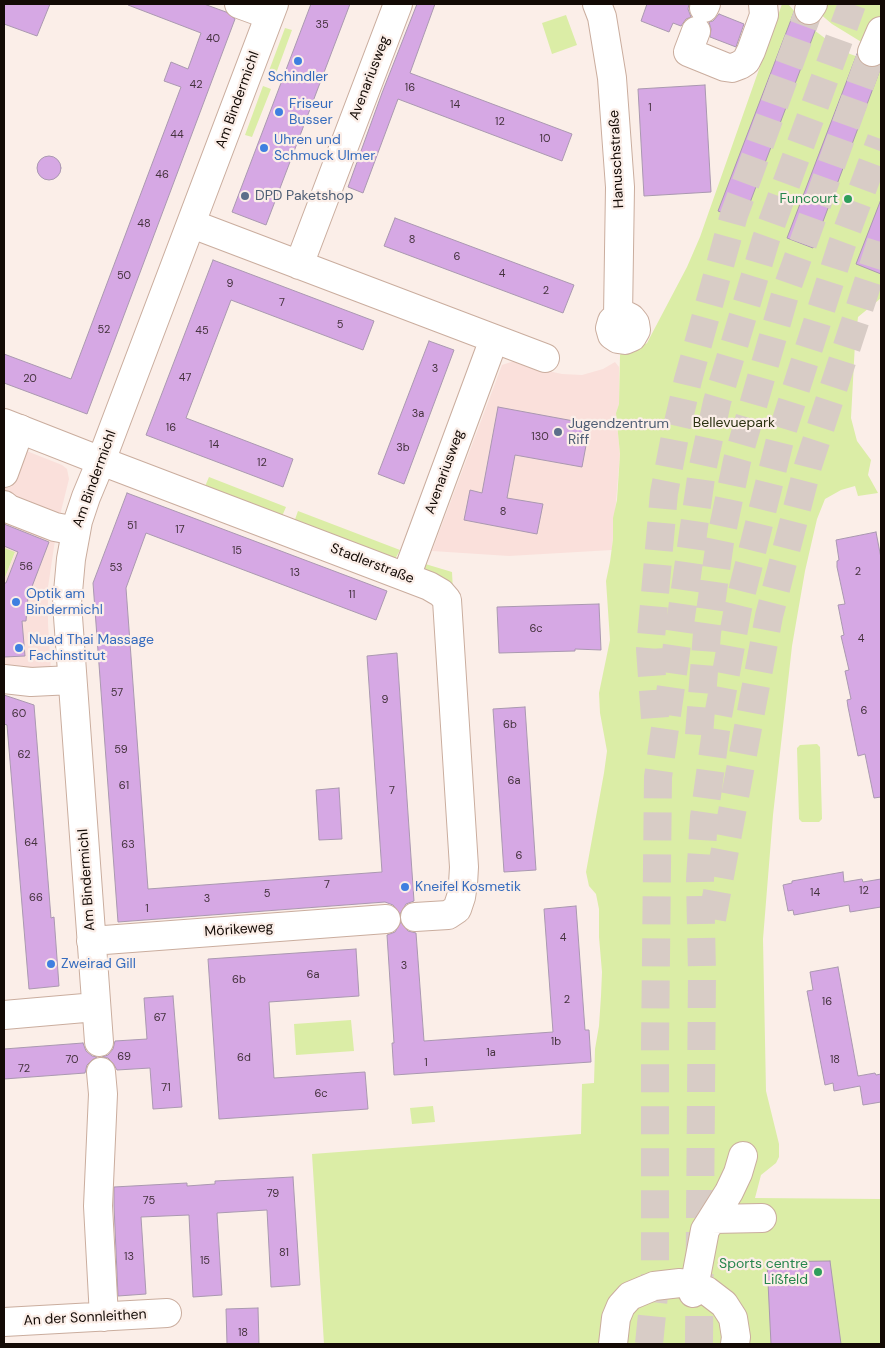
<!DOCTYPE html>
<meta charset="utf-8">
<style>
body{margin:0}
#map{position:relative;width:885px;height:1348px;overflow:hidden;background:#fbeee8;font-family:"DM Sans",sans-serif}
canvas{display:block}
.frame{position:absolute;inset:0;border:5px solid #130a05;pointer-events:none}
</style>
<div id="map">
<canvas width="885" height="1348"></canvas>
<div class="frame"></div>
</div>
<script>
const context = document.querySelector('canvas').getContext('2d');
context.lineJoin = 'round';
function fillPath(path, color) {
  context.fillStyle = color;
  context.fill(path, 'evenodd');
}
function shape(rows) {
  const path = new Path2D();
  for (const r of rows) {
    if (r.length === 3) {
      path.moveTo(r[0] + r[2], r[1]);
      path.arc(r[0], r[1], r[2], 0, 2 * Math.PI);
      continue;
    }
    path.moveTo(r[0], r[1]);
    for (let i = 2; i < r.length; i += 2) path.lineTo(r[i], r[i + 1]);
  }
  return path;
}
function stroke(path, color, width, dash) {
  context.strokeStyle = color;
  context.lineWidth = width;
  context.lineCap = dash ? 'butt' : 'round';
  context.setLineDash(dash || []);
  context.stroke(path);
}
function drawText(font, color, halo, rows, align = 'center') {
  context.font = font + ' "DM Sans",sans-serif';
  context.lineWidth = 4.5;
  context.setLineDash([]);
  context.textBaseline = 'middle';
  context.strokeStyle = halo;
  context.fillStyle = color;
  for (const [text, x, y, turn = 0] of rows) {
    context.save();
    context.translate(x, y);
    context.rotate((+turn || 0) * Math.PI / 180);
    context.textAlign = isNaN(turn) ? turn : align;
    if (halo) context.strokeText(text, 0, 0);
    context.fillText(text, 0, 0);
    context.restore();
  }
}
const commercial = shape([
 [514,361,530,367,562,374,582,375,603,369,615,362,619,367,619,404,616,413,620,454,612,550,509,556,432,551,502,365],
 [4,442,62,465,67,469,69,479,57,527,48,587,48,624,51,671,4,672,4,580,15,553,4,548]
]);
const green = shape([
 [782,4,788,4,806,24,826,39,850,54,881,65,881,298,858,317,855,343,851,418,857,441,871,460,868,475,878,493,858,496,855,486,841,490,825,499,817,519,805,571,792,646,773,815,763,939,766,1091,779,1144,779,1157,776,1163,761,1175,755,1198,881,1199,881,1344,324,1344,312,1154,581,1134,582,1084,594,1083,595,1049,599,1026,601,996,602,972,599,937,599,909,596,894,589,886,586,872,604,773,607,751,600,713,599,693,610,640,606,581,610,562,613,539,613,518,617,500,620,454,616,413,619,404,620,355,623,350,640,347,647,343,687,267,700,237],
 [822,4,878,4,881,5,881,16,863,43,832,24,819,13],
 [566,15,577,45,552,54,542,23],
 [285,28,292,30,274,79,267,76],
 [263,86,271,89,252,137,245,135],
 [209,477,286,507,280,521,203,491],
 [298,511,400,550,393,563,293,525],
 [4,548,15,552,4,580],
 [422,563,452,572,453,592,424,572],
 [817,744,820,747,822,819,819,822,802,822,799,819,797,748,800,745],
 [351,1020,354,1051,296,1055,294,1024],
 [433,1106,435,1122,412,1124,410,1108]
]);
const building = shape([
 [4,4,50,4,37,36,4,24,4,4],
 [128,4,204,4,226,12,235,19,87,414,4,383,4,354,71,379,181,87,164,81,171,62,188,69,201,33,128,5,128,4],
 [311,4,350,4,266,225,232,212,311,4],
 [417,4,435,4,410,73,572,134,562,161,398,99,363,193,348,187,382,93,417,4],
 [647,4,689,4,688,9,691,17,686,19,681,26,673,23,669,32,641,21,647,4],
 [794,12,795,17,801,23,808,26,818,23,743,221,718,211,794,12],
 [719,14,744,24,736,47,710,37,711,29,709,22,713,21,719,14],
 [857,54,860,62,865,66,873,68,881,65,881,67,813,248,787,238,857,54],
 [705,85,711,192,644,196,638,89,705,85],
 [49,168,12],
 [880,202,881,203,881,274,856,264,880,202],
 [395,218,574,285,563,313,384,246,395,218],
 [213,260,374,321,363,350,231,300,186,418,293,459,283,487,146,435,213,260],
 [429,341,454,350,404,484,378,474,429,341],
 [498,407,590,424,582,467,515,455,507,498,543,504,537,534,464,520,470,490,482,493,498,407],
 [127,493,387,591,376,620,146,533,126,588,148,889,382,872,367,656,397,653,414,901,406,904,400,914,393,905,385,902,118,922,93,583,127,493],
 [4,524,49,542,28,597,26,621,22,621,25,656,4,657,4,583,6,583,18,552,4,546,4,524],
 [876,532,881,558,881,797,874,798,865,754,858,756,848,707,847,700,851,699,845,671,849,670,841,636,844,635,838,605,845,604,837,567,837,561,839,560,836,540,876,532],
 [599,604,601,650,575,649,575,651,499,653,497,607,599,604],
 [4,695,34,705,51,918,54,917,59,986,29,989,7,725,4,724,4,695],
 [525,707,536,870,504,872,493,709,525,707],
 [339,788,342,839,319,840,316,790,339,788],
 [843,872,844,882,862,879,863,882,881,879,881,907,850,912,849,905,794,915,793,910,788,911,783,885,792,883,792,881,843,872],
 [576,906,585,1030,589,1030,591,1062,394,1075,392,1043,394,1043,387,935,395,932,401,922,408,931,416,933,424,1041,553,1032,544,909,576,906],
 [356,949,359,996,269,1002,274,1078,365,1072,368,1109,219,1119,208,959,356,949],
 [838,967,858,1076,875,1073,876,1075,881,1074,881,1102,863,1105,860,1086,834,1091,833,1083,825,1085,807,991,813,990,810,972,838,967],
 [173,996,182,1107,153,1109,150,1068,117,1070,113,1063,108,1058,102,1057,108,1055,113,1049,115,1041,147,1039,144,998,173,996],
 [83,1043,86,1051,92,1056,97,1057,92,1060,87,1065,85,1073,4,1079,4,1049,83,1043],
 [293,1177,300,1285,271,1287,267,1210,217,1213,222,1295,193,1297,189,1215,141,1217,146,1294,118,1296,114,1206,114,1187,187,1183,187,1186,215,1184,215,1181,293,1177],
 [830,1261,841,1344,771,1344,767,1262,830,1261],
 [258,1308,259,1344,227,1344,226,1309,258,1308]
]);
const highwayTunnel = shape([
 [655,718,650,649,664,493,676,431,688,380,734,215,809,10],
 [699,735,707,633,720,542,737,461,787,288,872,52],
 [712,919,769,616,808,466,881,242],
 [649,1344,655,1285,655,1045,658,777,702,471,717,402,766,239,852,4],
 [699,1344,702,972,700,880,704,817,718,716,738,608,781,436,842,244,881,139]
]);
const minor = shape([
 [239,4,269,15],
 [597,4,602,17,612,78,620,187,618,316,612,321,610,328,612,335,618,339,625,340,632,337,636,330,635,323,631,318,625,315,618,316],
 [704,8,706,4],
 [696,31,688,52,725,67,732,68,740,65,746,61,751,51,764,15,763,4],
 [192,224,545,358],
 [299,265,398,4],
 [4,473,20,429],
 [4,505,9,509,55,527,76,531],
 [406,577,494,339],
 [4,679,31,682,72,680],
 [91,941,386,919],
 [4,1015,96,1007],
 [99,1042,67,603,71,559,78,521,86,497,101,461,429,586,441,593,447,600,464,867,463,884,461,897,457,909,448,915,415,917],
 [101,1072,103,1094,98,1206,104,1317],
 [712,1219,729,1192,738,1173,743,1156],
 [693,1293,705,1230,712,1219,762,1218],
 [4,1322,167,1313],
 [613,1344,616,1318,621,1306,630,1296,654,1286,680,1283,695,1286,707,1291,724,1304,733,1318,736,1337,735,1344]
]);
const major = shape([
 [4,423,101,461,274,4]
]);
const highway = shape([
 [809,10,813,4],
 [872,52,881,31]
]);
const markers = [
 [298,61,5,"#3f7fe0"],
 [279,112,5,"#3f7fe0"],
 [264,148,5,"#3f7fe0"],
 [245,196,5,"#5c6f8a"],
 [848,199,5,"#2e9e5b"],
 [558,432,5,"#5c6f8a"],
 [16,602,5,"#3f7fe0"],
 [19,648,5,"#3f7fe0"],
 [405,887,5,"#3f7fe0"],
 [51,964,5,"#3f7fe0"],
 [818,1272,5,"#2e9e5b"]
];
const numberNames = [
 ["35",322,25],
 ["40",213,39],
 ["42",196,85],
 ["16",410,88],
 ["14",455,105],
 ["1",650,108],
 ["12",500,122],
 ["44",177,135],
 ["10",545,139],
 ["46",162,175],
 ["48",144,224],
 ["8",412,240],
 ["6",457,257],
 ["4",502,274],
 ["50",124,276],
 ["9",230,284],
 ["2",546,291],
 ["7",282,303],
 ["5",340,325],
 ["52",104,330],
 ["45",202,331],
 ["3",435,369],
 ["47",185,378],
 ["20",30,379],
 ["3a",418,414],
 ["16",171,428],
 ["130",540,437],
 ["14",214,445],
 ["3b",403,448],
 ["12",262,463],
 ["8",503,512],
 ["51",132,526],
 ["17",180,530],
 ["15",237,551],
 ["56",26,567],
 ["53",116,568],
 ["2",858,572],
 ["13",295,573],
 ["11",352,595],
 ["6c",536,629],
 ["4",861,639],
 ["57",117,693],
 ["9",385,700],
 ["6",864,711],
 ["60",19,714],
 ["6b",510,725],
 ["59",121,750],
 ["62",24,755],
 ["6a",514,781],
 ["61",124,786],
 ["7",392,791],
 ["64",31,843],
 ["63",128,845],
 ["6",519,856],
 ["7",327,885],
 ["12",864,891],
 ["14",815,893],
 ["5",267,894],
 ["66",36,898],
 ["3",207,899],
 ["1",147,909],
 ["4",563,938],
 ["3",404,966],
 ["6a",313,975],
 ["6b",239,980],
 ["2",567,1000],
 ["16",827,1002],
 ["67",160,1018],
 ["1b",556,1042],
 ["1a",491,1053],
 ["69",124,1057],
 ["6d",244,1058],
 ["70",72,1060],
 ["18",835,1060],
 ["1",426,1063],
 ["72",24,1069],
 ["71",166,1088],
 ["6c",321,1094],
 ["79",273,1194],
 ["75",149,1201],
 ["81",284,1253],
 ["13",129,1257],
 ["15",205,1261],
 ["18",243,1333]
];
const shopNames = [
 ["Schindler",298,77,"center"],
 ["Friseur",289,104],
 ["Busser",289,120],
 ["Uhren und",274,140],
 ["Schmuck Ulmer",274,156],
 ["Optik am",26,594],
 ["Bindermichl",26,610],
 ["Nuad Thai Massage",29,640],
 ["Fachinstitut",29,656],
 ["Kneifel Kosmetik",415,887],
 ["Zweirad Gill",61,964]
];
const streetNames = [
 ["Avenariusweg",370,78,-69],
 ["Am Bindermichl",238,100,-70],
 ["Hanuschstraße",617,159,-93],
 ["Avenariusweg",445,472,-70],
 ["Am Bindermichl",95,479,-70],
 ["Stadlerstraße",372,564,21],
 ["Am Bindermichl",87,880,-94],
 ["Mörikeweg",239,930,-4],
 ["An der Sonnleithen",85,1318,-3]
];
const serviceNames = [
 ["DPD Paketshop",255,196],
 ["Jugendzentrum",568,424],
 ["Riff",568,440]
];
const leisureNames = [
 ["Funcourt",838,199],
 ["Sports centre",808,1264],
 ["Lißfeld",808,1280]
];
const parkNames = [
 ["Bellevuepark",734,423]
];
fillPath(commercial, '#fae0db');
fillPath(green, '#dbeda6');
fillPath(building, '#d6a8e4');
stroke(building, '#aa98b0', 1);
stroke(highwayTunnel, '#d8ccc6', 28, [28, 14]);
stroke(minor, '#caad9e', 30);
stroke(major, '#caad9e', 30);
stroke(highway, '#caad9e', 30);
stroke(minor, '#fff', 28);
stroke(major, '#fff', 28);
stroke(highway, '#fff', 28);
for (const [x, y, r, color] of markers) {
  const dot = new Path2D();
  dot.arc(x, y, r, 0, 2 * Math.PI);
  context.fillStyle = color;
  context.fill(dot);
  stroke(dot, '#fbeee8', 2);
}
drawText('11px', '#44323d', null, numberNames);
drawText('14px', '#366cbe', '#fbeee8', shopNames, 'left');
drawText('14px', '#130a05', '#fbeee8', streetNames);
drawText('14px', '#4e5e75', '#fbeee8', serviceNames, 'left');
drawText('14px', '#27864d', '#fbeee8', leisureNames, 'right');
drawText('14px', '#2a3111', '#fbeee8', parkNames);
</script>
